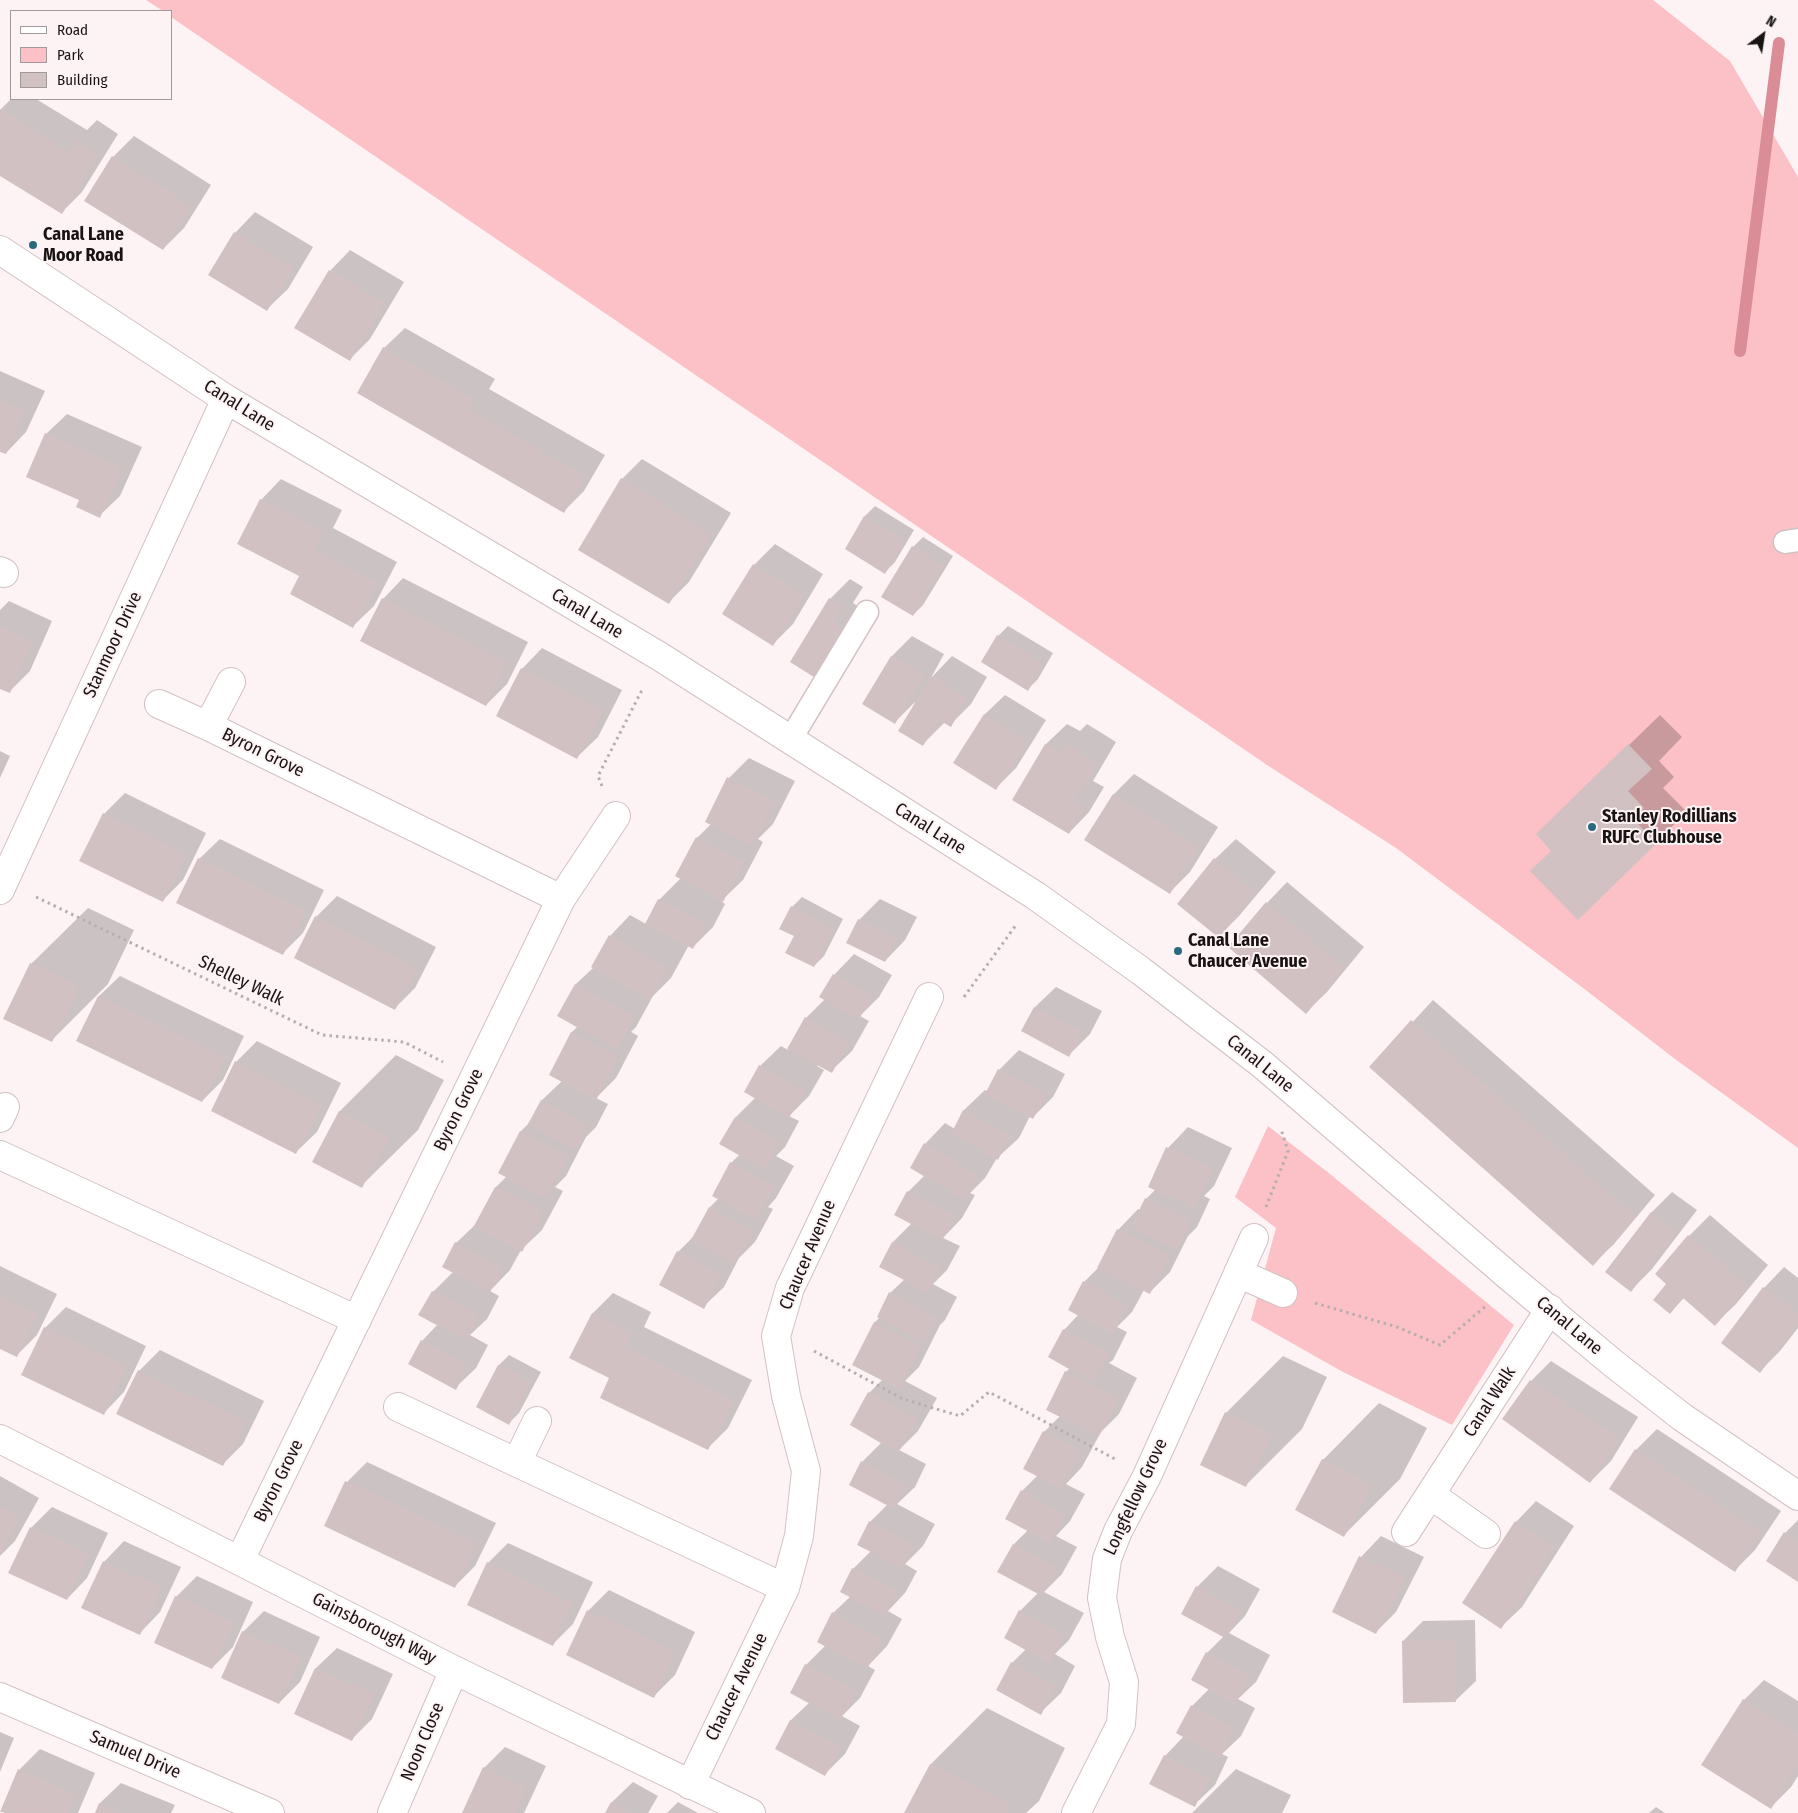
<!DOCTYPE html>
<style>
body{margin:0}
#map{position:relative;width:1798px;height:1813px;overflow:hidden;background:#fef3f4;font-family:"Fira Sans Condensed",sans-serif}
canvas{display:block}
.legend{position:absolute;left:10px;top:10px;width:162px;height:90px;box-sizing:border-box;background:#fef3f4;border:1px solid #a2999a;margin:0;padding:6px 9px;list-style:none;font-size:15px;color:#191314}
.legend li{display:flex;align-items:center;gap:10px;height:25px}
.legend b{width:25px;border:1px solid #a2999a}
.north{position:absolute;left:1738px;top:10px;width:50px;height:50px;-webkit-text-stroke:4px #fef3f4;paint-order:stroke;rotate:31deg;font-size:14px;font-weight:700;line-height:20px;text-align:center;color:#191314}
.north::after{content:'';display:block;margin:auto;width:18px;height:22px;background:#191314;clip-path:polygon(50% 0,100% 100%,50% 72%,0 100%)}
</style>
<div id="map">
<canvas width="1798" height="1813"></canvas>
<ul class="legend">
<li><b style="height:6px;background:#fff"></b>Road</li>
<li><b style="height:14px;background:#fbc1c6"></b>Park</li>
<li><b style="height:14px;background:#d2c1c3"></b>Building</li>
</ul>
<div class="north">N</div>
</div>
<script>
const context = document.querySelector('canvas').getContext('2d');
context.lineJoin = 'round';
function fillPath(path, color) {
  context.fillStyle = color;
  context.fill(path, 'evenodd');
}
function shape(rows) {
  const path = new Path2D();
  for (const r of rows) {
    path.moveTo(r[0], r[1]);
    for (let i = 2; i < r.length; i += 2) path.lineTo(r[i], r[i + 1]);
  }
  return path;
}
function stroke(path, color, width, dash) {
  context.strokeStyle = color;
  context.lineWidth = width;
  context.lineCap = dash ? 'butt' : 'round';
  context.setLineDash(dash || []);
  context.stroke(path);
}
function drawText(font, color, halo, rows, align = 'center') {
  context.font = font + ' "Fira Sans Condensed",sans-serif';
  context.lineWidth = 4;
  context.setLineDash([]);
  context.textBaseline = 'middle';
  context.strokeStyle = halo;
  context.fillStyle = color;
  for (const [text, x, y, turn = 0] of rows) {
    context.save();
    context.translate(x, y);
    context.rotate((+turn || 0) * Math.PI / 180);
    context.textAlign = isNaN(turn) ? turn : align;
    if (halo) context.strokeText(text, 0, 0);
    context.fillText(text, 0, 0);
    context.restore();
  }
}
const green = shape([
 [146,0,1653,0,1730,61,1798,177,1798,1148,1675,1059,1583,988,1396,848,1267,765,171,17,171,11,163,11],
 [1268,1126,1330,1174,1514,1325,1452,1425,1343,1372,1251,1320,1276,1228,1235,1197]
]);
const shadow = shape([
 [11,99,36,99,87,130,97,120,118,134,82,192,62,212,0,174,0,110],
 [134,136,211,185,184,228,163,249,113,157],
 [255,212,313,247,288,289,267,309,209,274,235,233],
 [350,250,404,282,370,339,350,359,330,271],
 [405,328,495,379,489,389,605,455,584,491,564,511,384,348],
 [0,371,45,391,26,432,6,453,0,450],
 [67,414,142,447,120,496,99,516,81,499,46,434],
 [642,459,731,513,689,582,668,603,622,479],
 [281,479,342,510,333,528,397,562,374,606,353,626,301,576,261,500],
 [875,506,914,530,895,562,885,572,846,549,865,516],
 [923,537,953,556,923,605,913,615,913,547],
 [775,544,823,574,793,624,773,644,754,565],
 [403,578,528,642,507,684,486,705,383,599],
 [850,579,863,587,853,603,866,611,838,657,830,599],
 [9,601,52,621,30,671,9,692,0,688,0,610],
 [1008,626,1053,653,1038,679,1028,689,983,661,998,636],
 [912,636,944,654,931,678,952,656,987,677,971,704,950,725,945,722,923,744,915,702,895,722,864,704,892,656],
 [542,648,622,690,598,737,577,757,522,669],
 [1005,695,1046,720,1016,768,996,788,984,715],
 [1660,715,1682,737,1659,761,1674,777,1663,788,1687,812,1578,918,1552,850,1568,804],
 [1067,724,1080,731,1087,724,1116,742,1093,781,1104,787,1089,812,1069,833,1014,800,1046,744],
 [0,751,10,756,0,778],
 [749,758,795,781,773,824,758,839,763,842,743,880,721,901,725,904,713,927,693,947,689,945,671,978,653,996,636,1027,631,1032,638,1036,616,1078,596,1098,608,1104,596,1127,586,1137,566,1176,555,1187,563,1191,542,1230,521,1250,510,1270,490,1291,499,1296,487,1319,470,1335,488,1345,476,1368,455,1388,422,1341,438,1324,433,1292,453,1272,456,1243,477,1223,496,1187,507,1176,521,1131,531,1121,542,1100,562,1081,550,1075,572,1032,578,1026,559,1015,576,984,594,967,610,936,630,915,646,924,659,900,681,878,697,838,711,824,729,778],
 [1134,774,1218,827,1190,872,1170,892,1086,839,1114,794],
 [125,793,206,833,183,880,162,901,104,814],
 [220,839,324,890,303,933,282,954,199,859],
 [1236,839,1276,872,1239,916,1219,936,1215,859],
 [1287,882,1364,947,1327,992,1306,1012,1267,903],
 [337,896,436,947,415,988,395,1008,316,917],
 [802,897,843,919,824,956,814,966,792,907],
 [880,899,917,917,905,940,885,961,848,942,859,920],
 [88,908,134,930,108,984,51,1041,31,964],
 [854,954,892,975,879,997,860,1016,869,1021,852,1051,831,1071,818,1064,817,1066,824,1070,809,1096,789,1116,799,1121,785,1147,776,1156,794,1166,776,1198,768,1207,773,1209,755,1242,739,1258,724,1287,703,1307,678,1252,695,1235,710,1207,719,1198,731,1163,740,1154,721,1144,736,1117,756,1097,760,1066,781,1046,788,1050,806,1018,825,999,834,975],
 [120,976,244,1036,223,1080,202,1101,78,1041,99,996],
 [1056,987,1102,1011,1090,1034,1069,1055,1023,1030,1035,1007],
 [1433,1000,1655,1195,1614,1244,1593,1264,1371,1067],
 [257,1041,341,1083,317,1132,296,1152,212,1110,236,1062],
 [1019,1050,1065,1074,1053,1097,1032,1118,1030,1116,1019,1138,997,1158,985,1178,970,1193,975,1195,962,1218,943,1238,960,1246,947,1270,933,1284,957,1297,945,1320,940,1325,919,1367,905,1381,937,1398,918,1431,899,1450,926,1464,915,1487,897,1504,935,1524,923,1546,905,1564,917,1571,905,1593,888,1611,902,1619,887,1646,868,1666,875,1670,860,1698,842,1716,860,1726,845,1754,825,1774,776,1748,791,1720,810,1702,806,1665,826,1645,833,1613,851,1596,853,1569,871,1551,870,1522,888,1504,862,1462,882,1442,851,1425,869,1393,883,1379,853,1364,875,1322,880,1317,890,1293,905,1279,881,1266,893,1242,912,1223,908,1192,925,1175,925,1144,945,1123,955,1129,964,1110,985,1090,987,1091,999,1070],
 [396,1055,444,1080,418,1130,361,1186,314,1161,340,1111],
 [1188,1127,1232,1148,1214,1186,1204,1196,1210,1199,1197,1227,1188,1236,1170,1272,1150,1292,1144,1290,1132,1312,1117,1327,1127,1332,1113,1360,1109,1363,1137,1378,1119,1414,1101,1432,1082,1467,1066,1484,1085,1494,1070,1521,1056,1536,1077,1547,1062,1574,1044,1592,1084,1613,1069,1640,1055,1654,1075,1666,1061,1693,1040,1713,1012,1663,1026,1649,1020,1611,1038,1593,1014,1544,1028,1530,1022,1491,1038,1475,1044,1432,1060,1416,1066,1372,1070,1368,1050,1357,1064,1330,1079,1314,1084,1282,1099,1267,1118,1230,1138,1209,1140,1210,1146,1199,1156,1189,1168,1148],
 [1672,1192,1697,1210,1652,1269,1631,1290,1607,1272,1652,1212],
 [1710,1215,1768,1265,1736,1304,1715,1324,1684,1298,1670,1312,1668,1284,1657,1274,1689,1236],
 [0,1266,57,1294,37,1335,16,1356,0,1348],
 [1784,1267,1798,1278,1798,1328,1780,1351,1760,1371,1723,1343,1764,1288],
 [613,1293,651,1312,644,1327,752,1380,728,1428,707,1449,611,1378,593,1313],
 [66,1307,146,1346,124,1392,104,1413,45,1328],
 [160,1350,264,1401,243,1444,223,1464,139,1371],
 [509,1355,541,1372,519,1413,509,1423,478,1407,499,1365],
 [1283,1356,1327,1377,1302,1429,1245,1486,1226,1413],
 [1551,1361,1638,1417,1611,1461,1590,1482,1531,1381],
 [1379,1403,1427,1428,1400,1479,1344,1535,1323,1460],
 [1657,1429,1781,1511,1755,1550,1735,1570,1636,1450],
 [367,1462,496,1523,475,1566,454,1587,347,1482],
 [0,1476,39,1498,15,1541,0,1556],
 [1536,1501,1574,1526,1522,1607,1501,1627,1516,1522],
 [52,1507,108,1533,87,1578,67,1599,31,1528],
 [1798,1520,1798,1580,1785,1533],
 [1381,1536,1424,1557,1396,1612,1376,1632,1361,1557],
 [124,1541,181,1567,160,1612,140,1633,104,1562],
 [508,1543,593,1582,573,1624,553,1644,488,1563],
 [1218,1566,1260,1589,1245,1616,1229,1633,1270,1655,1256,1682,1238,1699,1255,1708,1241,1736,1222,1754,1228,1757,1215,1785,1194,1805,1165,1756,1184,1736,1192,1706,1209,1689,1207,1653,1224,1636,1182,1614,1197,1587],
 [197,1576,253,1602,233,1647,212,1668,176,1597],
 [609,1590,695,1632,675,1675,654,1696,588,1611],
 [264,1611,320,1637,300,1682,279,1703,243,1632],
 [1475,1620,1476,1681,1455,1701,1403,1641,1423,1621],
 [337,1648,393,1674,372,1719,352,1739,295,1714,316,1668],
 [1764,1680,1798,1701,1798,1776,1791,1787,1770,1808,1744,1700],
 [987,1708,1065,1748,1039,1801,1026,1813,906,1813,931,1764],
 [0,1732,14,1738,0,1772],
 [505,1747,546,1766,524,1813,464,1813,484,1768],
 [40,1749,95,1773,78,1813,5,1813,1,1811,19,1770],
 [1236,1769,1291,1795,1282,1813,1192,1813],
 [633,1782,658,1796,648,1813,607,1813,612,1802],
 [121,1783,175,1805,171,1813,96,1813,100,1803],
 [678,1802,698,1813,667,1813],
 [1656,1807,1665,1813,1649,1813]
]);
const stream = shape([
 [1740,351,1779,43]
]);
const building = shape([
 [0,109,69,152,76,140,99,154,62,214,0,176],
 [112,156,191,206,163,250,84,201],
 [234,232,293,268,267,311,208,275],
 [329,270,384,303,350,361,294,328],
 [383,347,475,400,470,410,585,476,564,513,357,393],
 [0,400,25,411,6,454,0,452],
 [45,433,122,468,100,518,76,507,79,500,26,477],
 [621,478,711,534,669,604,578,550],
 [260,499,323,531,313,549,377,583,353,628,290,594,299,576,237,544],
 [864,516,905,540,885,574,845,549],
 [912,546,944,566,913,616,881,597],
 [753,564,804,595,773,646,722,614],
 [382,598,508,663,486,706,360,641],
 [829,598,844,607,834,624,846,632,817,679,790,662],
 [0,627,33,642,10,693,0,689],
 [997,635,1044,664,1028,691,981,662],
 [891,656,924,675,895,724,862,704],
 [521,668,603,710,577,759,496,716],
 [931,676,967,698,951,727,939,720,923,746,898,731],
 [984,714,1027,741,996,790,953,763],
 [1045,744,1061,752,1066,744,1097,763,1074,801,1084,808,1069,834,1012,800],
 [1628,744,1652,769,1628,791,1644,808,1633,819,1657,843,1578,920,1530,871,1551,851,1536,834],
 [727,777,775,801,753,846,705,822],
 [1113,794,1199,847,1170,894,1084,840],
 [103,813,186,854,163,902,79,861],
 [696,837,744,863,723,902,675,876],
 [198,858,305,911,283,955,176,903],
 [1214,858,1256,893,1219,938,1177,904],
 [658,899,706,924,693,949,645,924],
 [1266,902,1345,968,1306,1014,1228,947],
 [791,906,834,929,814,967,785,953,794,936,779,929],
 [315,916,417,968,395,1010,294,958],
 [858,919,897,938,885,962,846,943],
 [609,935,668,968,650,1000,591,967],
 [30,963,79,986,52,1042,3,1019],
 [833,974,872,996,859,1019,819,997],
 [575,984,634,1017,616,1049,557,1016],
 [98,996,225,1057,202,1102,76,1041],
 [1034,1007,1082,1032,1069,1057,1021,1031],
 [805,1017,849,1042,832,1073,787,1049],
 [1411,1020,1636,1217,1593,1266,1369,1067],
 [571,1032,618,1057,596,1100,549,1075],
 [235,1061,321,1104,296,1154,211,1111],
 [759,1065,804,1091,789,1118,744,1092],
 [998,1069,1046,1095,1033,1119,985,1094],
 [541,1100,588,1125,576,1149,528,1124],
 [963,1110,1011,1135,998,1160,951,1134],
 [339,1111,388,1137,362,1188,312,1162],
 [735,1117,780,1142,764,1169,719,1144],
 [520,1131,568,1156,546,1198,498,1173],
 [924,1143,979,1176,965,1200,910,1168],
 [1166,1147,1212,1168,1194,1208,1148,1187],
 [730,1162,775,1187,756,1220,712,1196],
 [495,1187,543,1212,522,1252,474,1226],
 [907,1191,955,1216,942,1240,894,1215],
 [1145,1198,1190,1220,1177,1249,1131,1227],
 [709,1207,753,1230,735,1264,691,1240],
 [1651,1212,1677,1231,1631,1292,1605,1272],
 [1117,1229,1169,1255,1150,1294,1097,1268],
 [1688,1235,1749,1286,1715,1326,1683,1298,1670,1314,1653,1300,1666,1284,1655,1274],
 [455,1242,503,1268,490,1292,442,1267],
 [892,1242,940,1267,927,1292,879,1267],
 [677,1251,722,1275,704,1309,659,1285],
 [1083,1281,1128,1305,1112,1334,1068,1310],
 [1763,1287,1798,1313,1798,1323,1760,1373,1721,1343],
 [432,1291,479,1316,466,1341,418,1315],
 [889,1292,937,1318,924,1343,877,1317],
 [0,1296,38,1314,17,1357,0,1349],
 [592,1313,632,1333,625,1347,733,1400,708,1450,600,1398,609,1378,569,1358],
 [874,1322,921,1346,899,1389,852,1365],
 [44,1327,127,1366,104,1415,21,1375],
 [1063,1329,1108,1353,1092,1382,1048,1357],
 [421,1340,468,1366,456,1390,408,1364],
 [498,1365,531,1382,509,1425,476,1407],
 [138,1370,245,1422,223,1466,116,1414],
 [1065,1371,1118,1398,1099,1436,1046,1410],
 [1530,1380,1619,1438,1590,1483,1502,1419],
 [868,1392,917,1419,898,1453,850,1425],
 [1225,1412,1271,1434,1246,1487,1200,1465],
 [1043,1431,1082,1452,1062,1489,1023,1469],
 [1635,1449,1761,1532,1735,1572,1609,1489],
 [1322,1459,1372,1485,1344,1537,1295,1510],
 [861,1461,906,1485,894,1509,849,1485],
 [345,1481,476,1543,455,1588,324,1526],
 [1021,1490,1065,1515,1050,1543,1005,1519],
 [0,1507,20,1518,0,1554],
 [869,1521,915,1545,903,1568,857,1545],
 [1515,1521,1555,1547,1501,1629,1462,1603],
 [30,1527,88,1553,67,1600,8,1573],
 [1784,1532,1798,1541,1798,1582,1766,1561],
 [1013,1544,1057,1568,1042,1596,997,1572],
 [1359,1556,1404,1578,1376,1634,1332,1612],
 [103,1561,161,1588,140,1635,81,1608],
 [487,1562,573,1603,553,1646,467,1605],
 [852,1568,898,1591,885,1615,840,1592],
 [1196,1586,1241,1610,1225,1638,1181,1614],
 [175,1596,234,1623,212,1669,154,1643],
 [587,1610,676,1653,654,1698,566,1655],
 [1019,1610,1064,1634,1049,1663,1004,1638],
 [832,1612,883,1640,867,1669,817,1642],
 [242,1631,301,1657,279,1704,221,1678],
 [1455,1640,1456,1702,1403,1703,1402,1641],
 [1206,1652,1250,1676,1235,1704,1191,1680],
 [1011,1662,1056,1686,1041,1715,996,1690],
 [805,1664,856,1691,840,1720,790,1693],
 [315,1668,374,1694,352,1741,294,1714],
 [1743,1699,1798,1734,1798,1766,1771,1809,1701,1765],
 [1191,1705,1235,1729,1220,1758,1176,1733],
 [790,1720,841,1747,825,1776,775,1749],
 [1164,1755,1209,1777,1195,1807,1149,1784],
 [930,1764,1010,1805,1006,1813,904,1813],
 [483,1767,526,1787,514,1813,462,1813],
 [18,1769,75,1794,67,1813,0,1812],
 [611,1802,632,1813,605,1813],
 [99,1803,124,1813,95,1813]
]);
const path = shape([
 [602,786,598,776,643,688],
 [36,897,322,1035,404,1042,443,1062],
 [964,997,1016,925],
 [1266,1207,1288,1151,1281,1129],
 [1315,1303,1397,1327,1440,1345,1487,1305],
 [814,1351,903,1399,960,1416,989,1392,1115,1459]
]);
const service = shape([
 [1785,542,1798,540],
 [790,740,867,612]
]);
const minor = shape([
 [0,571,4,573],
 [159,704,208,726,561,899],
 [208,726,231,682],
 [0,890,226,399],
 [0,1118,5,1107],
 [0,1155,357,1320],
 [1238,1273,1283,1293],
 [398,1407,785,1588],
 [0,1439,454,1670,751,1813],
 [517,1462,537,1421],
 [1431,1495,1486,1534],
 [1406,1532,1550,1309],
 [240,1560,561,899,616,816],
 [0,1697,270,1813],
 [690,1785,785,1588,799,1536,806,1471,786,1396,776,1336,790,1288,929,997],
 [392,1813,454,1670],
 [1076,1813,1121,1724,1124,1682,1110,1637,1102,1598,1107,1559,1118,1531,1147,1476,1254,1238]
]);
const tertiary = shape([
 [0,250,226,399,659,656,1036,896,1141,971,1263,1065,1512,1279,1614,1364,1682,1417,1798,1496]
]);
const markers = [
 [33,245,5,"#2a6a7e"],
 [1592,827,5,"#2a6a7e"],
 [1178,951,5,"#2a6a7e"]
];
const poiNames = [
 ["Canal Lane",43,235],
 ["Moor Road",43,256],
 ["Stanley Rodillians",1602,817],
 ["RUFC Clubhouse",1602,838],
 ["Canal Lane",1188,941],
 ["Chaucer Avenue",1188,962]
];
const streetNames = [
 ["Canal Lane",239,406,32],
 ["Canal Lane",587,614,31],
 ["Stanmoor Drive",113,645,-65],
 ["Byron Grove",263,753,26],
 ["Canal Lane",930,829,32],
 ["Shelley Walk",241,981,26],
 ["Canal Lane",1260,1064,39],
 ["Byron Grove",459,1110,-64],
 ["Chaucer Avenue",808,1255,-67],
 ["Canal Lane",1569,1326,40],
 ["Canal Walk",1490,1402,-57],
 ["Byron Grove",279,1481,-64],
 ["Longfellow Grove",1136,1497,-65],
 ["Gainsborough Way",374,1629,27],
 ["Chaucer Avenue",737,1687,-64],
 ["Noon Close",423,1742,-67],
 ["Samuel Drive",135,1755,23]
];
fillPath(green, '#fbc1c6');
fillPath(shadow, '#0003');
stroke(stream, '#da8d96', 12);
fillPath(building, '#d2c1c3');
stroke(service, '#d2c1c3', 25);
stroke(minor, '#d2c1c3', 30);
stroke(tertiary, '#d2c1c3', 30);
stroke(path, '#b8aeaf', 3, [2.5, 4]);
stroke(service, '#fff', 22);
stroke(minor, '#fff', 28);
stroke(tertiary, '#fff', 28);
for (const [x, y, r, color] of markers) {
  const dot = new Path2D();
  dot.arc(x, y, r, 0, 2 * Math.PI);
  context.fillStyle = color;
  context.fill(dot);
  stroke(dot, '#fef3f4', 2);
}
drawText('bold 18px', '#191314', '#fef3f4', poiNames, 'left');
drawText('18px', '#191314', '#fef3f4', streetNames);
</script>
